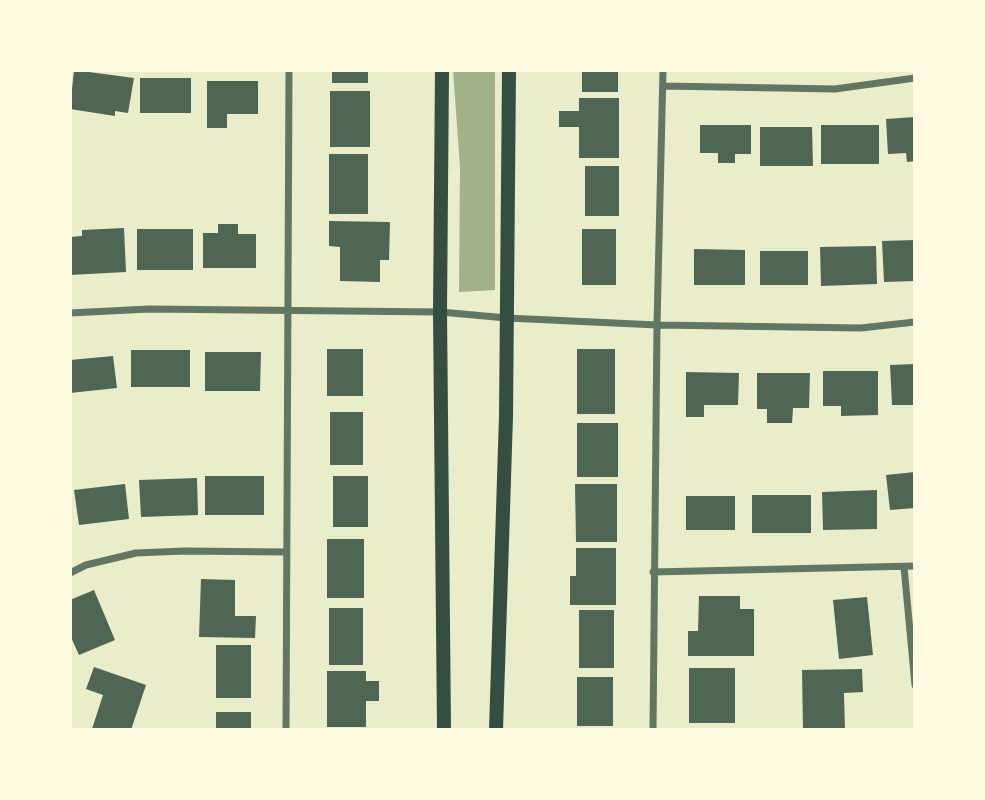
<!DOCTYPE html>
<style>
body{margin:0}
#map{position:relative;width:985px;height:800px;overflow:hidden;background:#e9edc9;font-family:Figtree,sans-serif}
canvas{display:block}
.frame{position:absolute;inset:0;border:72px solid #fefae0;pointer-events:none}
</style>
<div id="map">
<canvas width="985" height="800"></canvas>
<div class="frame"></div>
</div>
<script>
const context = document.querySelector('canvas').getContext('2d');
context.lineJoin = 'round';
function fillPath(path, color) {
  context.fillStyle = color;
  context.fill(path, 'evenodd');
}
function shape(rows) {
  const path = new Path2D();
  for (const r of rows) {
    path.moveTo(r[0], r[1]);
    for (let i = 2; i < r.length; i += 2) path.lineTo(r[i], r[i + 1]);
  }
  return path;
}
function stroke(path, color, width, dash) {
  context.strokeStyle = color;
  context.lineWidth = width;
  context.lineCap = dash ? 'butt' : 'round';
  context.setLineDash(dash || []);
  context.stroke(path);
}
const water = shape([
 [453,70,495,70,495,290,459,292,460,167]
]);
const building = shape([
 [74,70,134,78,128,113,115,111,115,116,70,109],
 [332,70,368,70,368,83,332,83],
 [582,70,618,70,618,92,582,92],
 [140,78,191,78,191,113,140,113],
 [207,81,258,81,258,114,227,114,227,128,207,128],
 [330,91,370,91,370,147,330,147],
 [579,98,619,98,619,158,579,158,579,127,559,127,559,111,579,111],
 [915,117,915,161,907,162,906,153,888,154,886,119],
 [700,125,751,125,751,154,735,154,735,163,718,163,718,153,700,153],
 [821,125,879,125,879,164,821,164],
 [760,127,812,127,813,166,760,166],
 [329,154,368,154,368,214,329,214],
 [585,166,619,166,619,216,585,216],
 [329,221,390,222,389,260,380,260,380,282,340,281,340,247,329,246],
 [218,224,238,224,238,234,256,234,256,268,203,268,203,233,218,233],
 [124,228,126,272,70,275,70,237,82,236,82,230],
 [137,229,193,229,193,270,137,270],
 [582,229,616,229,616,285,582,285],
 [915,240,915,281,884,282,882,241],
 [876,246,877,284,821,286,820,247],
 [694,249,745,250,745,285,694,285],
 [760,251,808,251,808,285,760,285],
 [327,349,363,349,363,396,327,396],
 [577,349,615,349,615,414,577,414],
 [131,350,190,350,190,387,131,387],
 [205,352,261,352,260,391,205,391],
 [113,356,117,388,70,393,70,360],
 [915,364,915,405,892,405,890,365],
 [823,371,878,371,878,415,841,416,841,406,823,406],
 [686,372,739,373,738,405,704,405,704,417,686,417],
 [757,373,810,373,809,408,793,408,792,423,767,423,767,409,757,409],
 [330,412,363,412,363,465,330,465],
 [577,423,618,423,618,477,577,477],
 [915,472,915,508,890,510,886,475],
 [205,476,264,476,264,515,205,515],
 [333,476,368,476,368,527,333,527],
 [197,478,198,515,141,517,139,480],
 [125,484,129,519,79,525,74,490],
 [575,484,617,484,617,542,576,542],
 [877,490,877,529,823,530,822,492],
 [752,495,811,495,811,533,752,533],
 [686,496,735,496,735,530,686,530],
 [327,539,364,539,364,598,327,598],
 [576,548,616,548,616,605,570,605,570,576,576,576],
 [201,579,235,580,235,616,256,616,255,638,199,637],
 [94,590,115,640,79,655,70,635,70,600],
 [699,596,740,596,740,609,754,609,754,656,688,656,688,631,698,631],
 [867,597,873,655,839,659,833,600],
 [329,608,363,608,363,665,329,665],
 [579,610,614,610,614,668,579,668],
 [216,645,251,645,251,698,216,698],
 [94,667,146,685,131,730,92,729,103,695,86,689],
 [689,668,735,668,735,723,689,723],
 [862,669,863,692,844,693,845,730,803,730,802,670],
 [327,671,366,671,366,681,379,681,379,701,366,701,366,727,327,727],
 [577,677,613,677,613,726,577,726],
 [216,712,251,712,251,730,216,730]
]);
const minor = shape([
 [663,86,835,89,915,78],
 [70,313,149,309,440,312,507,318,657,325,861,328,915,322],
 [904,567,915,685],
 [653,572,915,566],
 [70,573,86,565,136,553,184,551,286,552],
 [286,730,289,70],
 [653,730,657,325,663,70]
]);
const secondary = shape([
 [442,70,440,312,444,730],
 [496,730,506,416,509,70]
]);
fillPath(water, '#a3b18a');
fillPath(building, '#4f6655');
stroke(minor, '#617663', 7);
stroke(secondary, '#344e41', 14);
</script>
